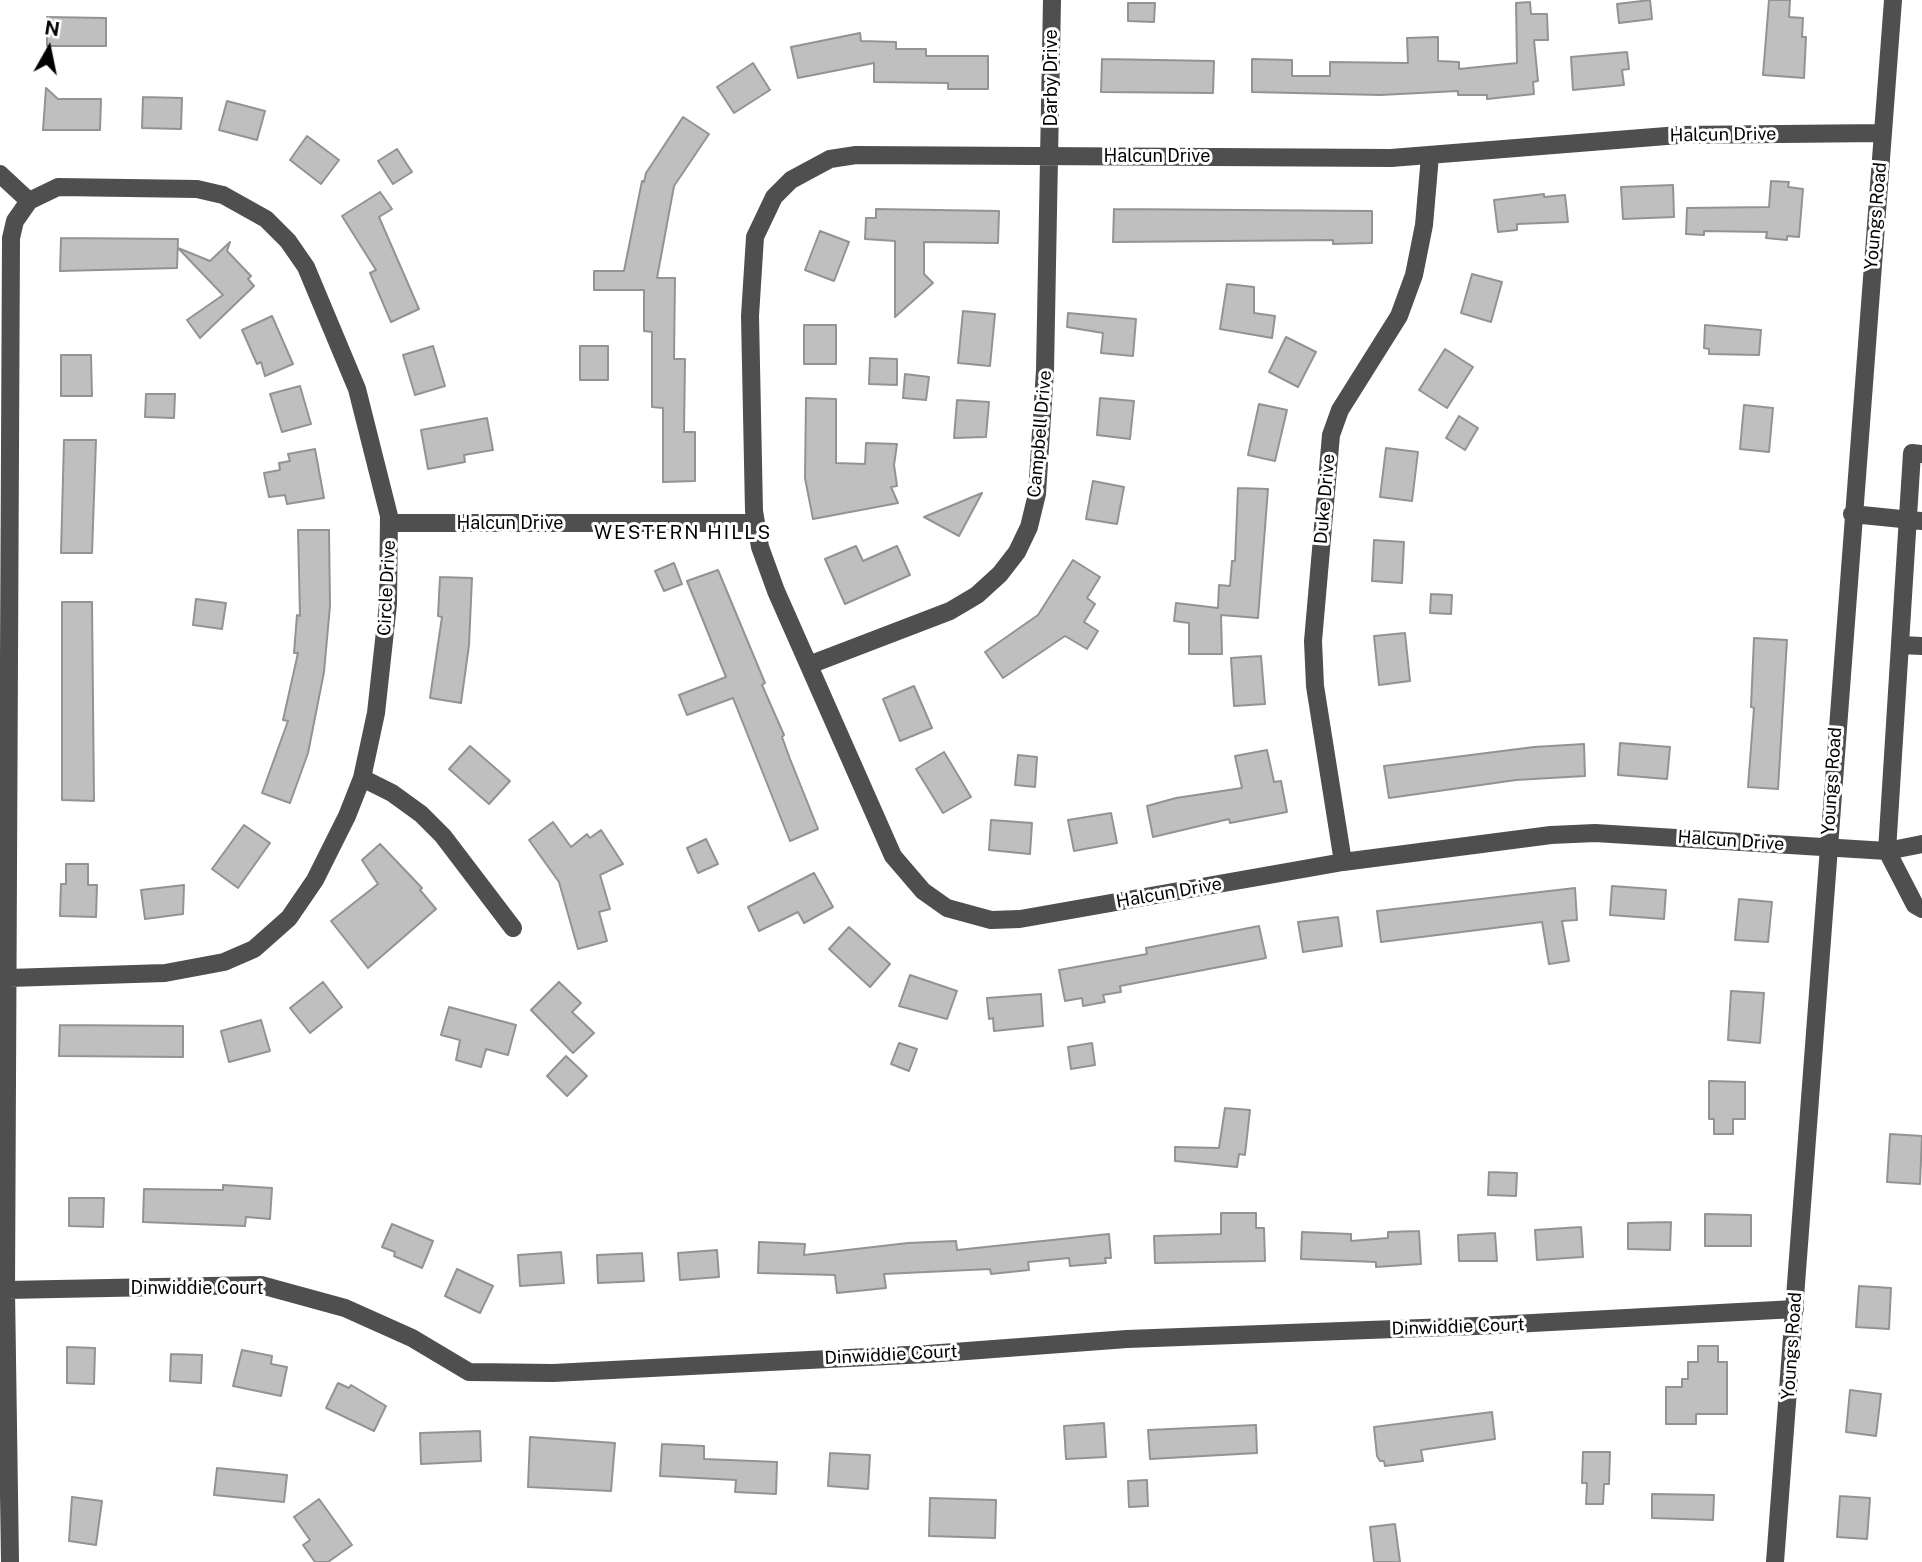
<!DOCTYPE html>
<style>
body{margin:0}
#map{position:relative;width:1922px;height:1562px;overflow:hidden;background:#fff;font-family:"Public Sans",sans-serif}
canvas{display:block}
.north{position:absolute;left:14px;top:14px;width:70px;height:70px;-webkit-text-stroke:5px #fff;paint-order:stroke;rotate:9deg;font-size:19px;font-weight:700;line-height:28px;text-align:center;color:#000}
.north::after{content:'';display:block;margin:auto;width:24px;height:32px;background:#000;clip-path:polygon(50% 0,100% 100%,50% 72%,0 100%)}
</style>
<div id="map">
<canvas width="1922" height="1562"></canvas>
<div class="north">N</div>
</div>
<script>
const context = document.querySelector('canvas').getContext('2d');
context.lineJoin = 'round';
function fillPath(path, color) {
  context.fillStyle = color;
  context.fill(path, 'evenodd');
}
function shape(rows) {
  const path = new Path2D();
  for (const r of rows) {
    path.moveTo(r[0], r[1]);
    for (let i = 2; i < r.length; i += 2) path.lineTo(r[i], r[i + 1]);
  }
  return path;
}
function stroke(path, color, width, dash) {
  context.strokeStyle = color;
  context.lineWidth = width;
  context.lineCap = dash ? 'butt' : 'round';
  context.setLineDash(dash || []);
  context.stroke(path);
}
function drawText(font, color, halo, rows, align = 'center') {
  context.font = font + ' "Public Sans",sans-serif';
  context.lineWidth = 6;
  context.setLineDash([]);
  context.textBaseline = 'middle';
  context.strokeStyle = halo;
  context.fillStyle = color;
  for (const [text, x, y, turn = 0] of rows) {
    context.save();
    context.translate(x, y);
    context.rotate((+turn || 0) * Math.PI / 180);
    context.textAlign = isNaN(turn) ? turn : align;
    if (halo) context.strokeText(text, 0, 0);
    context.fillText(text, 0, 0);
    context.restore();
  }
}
const building = shape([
 [1650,0,1652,19,1619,23,1617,4,1650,0],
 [1769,0,1790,0,1789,17,1803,18,1802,37,1806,37,1804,78,1763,75,1769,0],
 [1530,2,1531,14,1547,14,1548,40,1534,40,1538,81,1533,82,1534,94,1487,99,1487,95,1458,95,1458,91,1380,95,1252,92,1252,59,1292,60,1292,76,1330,76,1330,62,1408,63,1407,38,1438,37,1438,61,1459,62,1459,69,1517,63,1516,3,1530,2],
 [1128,3,1155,3,1154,22,1128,21,1128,3],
 [47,17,106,18,106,46,47,46,47,17],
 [860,33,861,41,896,42,896,49,926,49,926,56,988,56,988,89,948,89,948,83,874,82,874,63,798,78,791,47,860,33],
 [1627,52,1629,69,1622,70,1624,85,1573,90,1571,57,1627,52],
 [1102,59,1214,61,1213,93,1101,92,1102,59],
 [753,63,770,90,734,113,717,87,753,63],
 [46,88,58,99,101,99,100,130,43,130,46,88],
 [143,97,182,98,181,129,142,128,143,97],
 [227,101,265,111,257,140,219,130,227,101],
 [683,117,709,134,674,186,657,278,675,278,674,359,685,359,684,432,695,432,695,481,663,482,663,408,652,407,652,332,644,331,644,290,594,290,594,271,624,271,642,181,644,182,646,173,683,117],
 [307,136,339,160,321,184,290,160,307,136],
 [397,149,412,172,393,184,378,161,397,149],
 [1771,181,1789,182,1788,187,1803,189,1799,237,1787,236,1787,240,1766,238,1767,232,1704,231,1704,235,1686,234,1687,208,1769,207,1771,181],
 [1673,185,1674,217,1623,219,1621,187,1673,185],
 [380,192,392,209,379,217,419,309,391,322,370,273,376,270,342,216,380,192],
 [1544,194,1544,197,1565,195,1568,222,1517,224,1517,230,1498,232,1494,200,1544,194],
 [876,209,999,211,998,243,924,242,924,274,933,283,895,317,895,241,865,239,866,218,876,218,876,209],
 [1114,209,1372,211,1372,243,1333,244,1333,240,1113,242,1114,209],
 [820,231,849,242,834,281,805,270,820,231],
 [61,238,178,239,177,268,60,271,61,238],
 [230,242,227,251,251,276,248,279,254,286,200,338,187,320,223,295,178,248,210,261,230,242],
 [1472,274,1502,282,1491,322,1461,313,1472,274],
 [1227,284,1254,287,1254,313,1275,316,1272,338,1220,329,1227,284],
 [963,311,995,314,990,366,958,363,963,311],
 [1068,313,1136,319,1133,356,1101,353,1103,333,1067,327,1068,313],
 [272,316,293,364,265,376,261,362,257,364,242,330,272,316],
 [804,325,836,325,836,364,804,364,804,325],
 [1705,325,1761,330,1759,355,1709,354,1709,349,1704,348,1705,325],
 [1286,337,1316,352,1298,387,1269,372,1286,337],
 [433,346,445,386,415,395,403,355,433,346],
 [580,346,608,346,608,380,580,380,580,346],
 [1445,349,1473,367,1447,408,1419,390,1445,349],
 [61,355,91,355,92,396,61,396,61,355],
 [870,358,897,359,897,385,869,384,870,358],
 [905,374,929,377,926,400,903,398,905,374],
 [300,386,311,424,282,432,270,394,300,386],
 [146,394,175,394,174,418,145,417,146,394],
 [806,398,836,399,836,463,865,464,866,443,897,444,894,465,897,486,891,487,898,503,813,519,805,478,806,398],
 [1100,398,1134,401,1130,439,1097,435,1100,398],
 [957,400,989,402,986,437,954,438,957,400],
 [1259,404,1287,410,1275,461,1248,455,1259,404],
 [1744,405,1773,408,1769,452,1740,449,1744,405],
 [1459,416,1478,428,1465,450,1446,438,1459,416],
 [487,418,493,450,464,455,465,462,428,469,421,430,487,418],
 [64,440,96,440,92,553,61,553,64,440],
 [1386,448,1418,452,1412,501,1380,497,1386,448],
 [315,449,324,498,287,504,285,495,269,497,264,473,280,470,279,463,290,461,288,454,315,449],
 [1093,481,1124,487,1117,524,1086,519,1093,481],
 [1238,488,1268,489,1258,618,1221,615,1222,654,1189,654,1189,623,1174,621,1176,603,1218,608,1219,585,1230,586,1232,561,1235,561,1238,488],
 [982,493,959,536,924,517,982,493],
 [298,530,329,530,330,606,324,672,308,753,290,803,262,793,288,721,283,720,298,653,294,653,297,615,300,616,298,530],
 [1374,540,1404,542,1402,583,1372,581,1374,540],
 [856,546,863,561,897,546,910,575,845,604,825,559,856,546],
 [1073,560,1100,577,1087,598,1095,604,1084,622,1098,631,1087,649,1065,636,1003,678,985,652,1038,615,1073,560],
 [674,563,682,584,664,591,655,571,674,563],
 [718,570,765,683,762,685,784,735,782,737,790,759,818,829,790,841,733,698,687,715,679,695,726,677,687,581,718,570],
 [440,577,472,578,469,645,461,703,430,698,442,617,438,616,440,577],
 [1431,594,1452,595,1451,614,1430,613,1431,594],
 [196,599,226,603,222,629,193,625,196,599],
 [62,602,92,602,94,801,62,800,62,602],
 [1405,633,1410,681,1379,685,1374,636,1405,633],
 [1754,638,1787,640,1778,789,1748,787,1754,708,1751,707,1754,638],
 [1261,656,1265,704,1234,706,1231,658,1261,656],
 [914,686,932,728,900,741,883,699,914,686],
 [1620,743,1670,747,1667,779,1618,775,1620,743],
 [1584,744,1585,776,1516,780,1389,798,1384,766,1534,747,1584,744],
 [470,746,510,781,489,804,449,769,470,746],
 [1267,750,1274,782,1281,781,1287,812,1230,823,1229,819,1153,837,1147,806,1176,798,1242,788,1235,756,1267,750],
 [944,752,971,797,943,813,916,769,944,752],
 [1018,755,1037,757,1035,787,1015,785,1018,755],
 [1111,813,1117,843,1074,851,1068,820,1111,813],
 [991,820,1032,823,1030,854,989,850,991,820],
 [553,822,571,847,587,834,590,838,601,830,623,864,600,875,610,909,599,912,607,941,578,949,559,882,529,840,553,822],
 [244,825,270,843,238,888,212,869,244,825],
 [706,839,718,864,698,873,687,848,706,839],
 [380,844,422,888,420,890,436,909,368,968,331,921,378,884,362,860,380,844],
 [66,864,88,864,88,885,97,885,96,917,60,916,61,884,66,884,66,864],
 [814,873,833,907,804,923,798,912,759,931,748,907,814,873],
 [184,885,183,914,145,919,141,890,184,885],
 [1612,886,1666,890,1664,919,1610,915,1612,886],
 [1575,888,1577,920,1562,921,1569,961,1549,964,1542,922,1381,942,1377,911,1575,888],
 [1739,899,1772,902,1768,942,1735,940,1739,899],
 [1338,917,1342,946,1303,952,1298,922,1338,917],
 [1259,926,1266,958,1120,986,1121,992,1103,995,1105,1002,1083,1006,1082,998,1065,1001,1059,970,1147,954,1146,948,1259,926],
 [849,927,890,964,870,987,829,949,849,927],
 [910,975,957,991,947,1019,899,1006,910,975],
 [323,982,342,1007,310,1033,290,1008,323,982],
 [559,982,581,1003,572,1012,594,1033,573,1053,531,1010,559,982],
 [1731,991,1764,993,1760,1043,1728,1040,1731,991],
 [1041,994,1043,1026,994,1031,993,1018,989,1019,987,998,1041,994],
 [449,1007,516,1025,508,1055,486,1049,481,1067,456,1060,460,1040,441,1035,449,1007],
 [261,1020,270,1051,229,1062,221,1031,261,1020],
 [60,1025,183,1026,183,1057,59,1056,60,1025],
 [899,1043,917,1049,909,1071,891,1064,899,1043],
 [1092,1043,1095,1065,1071,1069,1068,1047,1092,1043],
 [566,1056,587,1076,567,1096,547,1076,566,1056],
 [1709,1081,1745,1082,1745,1119,1733,1119,1733,1134,1714,1134,1714,1119,1709,1119,1709,1081],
 [1225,1108,1250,1110,1245,1155,1239,1154,1237,1167,1175,1161,1175,1147,1219,1148,1225,1108],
 [1890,1134,1922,1136,1920,1184,1887,1182,1890,1134],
 [1489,1172,1517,1173,1516,1196,1488,1195,1489,1172],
 [223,1185,272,1188,270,1219,246,1217,245,1226,143,1222,144,1189,223,1190,223,1185],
 [69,1198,104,1198,103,1227,69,1226,69,1198],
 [1221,1213,1256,1213,1256,1228,1264,1228,1265,1261,1155,1263,1154,1236,1221,1234,1221,1213],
 [1705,1214,1751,1215,1751,1246,1705,1246,1705,1214],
 [1671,1222,1670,1250,1628,1249,1628,1223,1671,1222],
 [392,1224,433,1241,422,1268,394,1256,395,1252,382,1247,392,1224],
 [1581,1227,1583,1257,1537,1260,1535,1230,1581,1227],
 [1419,1231,1421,1264,1376,1267,1376,1262,1301,1259,1302,1232,1351,1234,1351,1241,1388,1238,1388,1232,1419,1231],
 [1495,1233,1497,1261,1459,1261,1458,1235,1495,1233],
 [1109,1234,1111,1258,1105,1258,1106,1263,1070,1266,1069,1258,1028,1262,1029,1270,991,1274,990,1269,884,1274,886,1288,837,1293,835,1275,758,1273,759,1242,805,1244,804,1255,908,1243,956,1241,957,1250,1109,1234],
 [717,1250,719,1277,680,1280,678,1253,717,1250],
 [561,1252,564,1283,520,1286,518,1255,561,1252],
 [642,1253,644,1281,598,1283,597,1255,642,1253],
 [457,1269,493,1286,480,1313,445,1296,457,1269],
 [1859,1286,1891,1288,1889,1329,1856,1327,1859,1286],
 [1698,1346,1718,1346,1718,1362,1727,1362,1727,1414,1696,1414,1696,1424,1666,1424,1666,1387,1682,1387,1682,1379,1688,1379,1688,1362,1698,1362,1698,1346],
 [67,1347,95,1348,94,1384,67,1383,67,1347],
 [242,1350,272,1356,271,1364,287,1367,281,1396,233,1386,242,1350],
 [171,1354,202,1355,201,1383,170,1381,171,1354],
 [338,1383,349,1388,351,1385,386,1406,374,1431,326,1408,338,1383],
 [1850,1390,1881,1394,1876,1436,1846,1432,1850,1390],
 [1492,1412,1495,1439,1421,1450,1423,1461,1385,1466,1384,1461,1380,1461,1377,1456,1374,1427,1492,1412],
 [1104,1423,1106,1457,1066,1459,1064,1426,1104,1423],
 [1256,1425,1257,1453,1150,1459,1148,1430,1256,1425],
 [480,1431,481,1461,421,1464,420,1433,480,1431],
 [530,1437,615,1443,611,1491,528,1487,530,1437],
 [662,1444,704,1446,704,1459,777,1462,776,1494,735,1492,736,1480,660,1476,662,1444],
 [1583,1452,1610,1452,1609,1484,1604,1484,1603,1504,1586,1504,1587,1483,1582,1483,1583,1452],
 [830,1453,870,1455,868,1489,828,1486,830,1453],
 [217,1468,287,1475,284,1502,214,1495,217,1468],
 [1147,1480,1148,1506,1129,1507,1128,1481,1147,1480],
 [1652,1494,1714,1495,1713,1520,1652,1518,1652,1494],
 [1840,1496,1870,1498,1867,1539,1837,1537,1840,1496],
 [72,1497,102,1501,96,1545,69,1541,72,1497],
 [930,1498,996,1500,995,1538,929,1536,930,1498],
 [319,1499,352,1545,328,1562,315,1562,303,1545,310,1540,294,1517,319,1499],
 [1395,1524,1400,1562,1374,1562,1370,1527,1395,1524]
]);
const minor = shape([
 [1883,133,1679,135,1391,158,856,155,830,159,791,180,774,197,755,237,750,316,754,511,760,547,776,591,893,856,923,891,947,908,991,920,1020,919,1343,862,1551,835,1595,833,1887,851,1912,453,1922,454],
 [0,174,29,201],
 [1852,514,1922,521],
 [390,523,755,523],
 [1901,645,1922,646],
 [809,665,950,611,977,595,1000,574,1017,552,1029,527,1037,494,1045,370,1052,0],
 [362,778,392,793,421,814,443,836,513,928],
 [1922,844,1887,851,1915,905,1922,909],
 [1343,862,1315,686,1313,641,1331,435,1340,410,1399,316,1414,275,1424,225,1430,156],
 [9,978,165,973,224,962,254,949,289,918,315,880,347,816,362,778,376,713,388,604,389,516,357,389,306,267,288,241,266,219,223,195,197,189,58,187,29,201,15,221,11,238,6,1290,10,1562],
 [6,1290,261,1285,345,1308,412,1338,469,1372,553,1373,927,1354,1127,1339,1476,1326,1795,1309],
 [1775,1562,1893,0]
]);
const streetNames = [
 ["Darby Drive",1051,78,-90],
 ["Halcun Drive",1723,135,-1],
 ["Halcun Drive",1157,156],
 ["Youngs Road",1876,216,-85],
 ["Campbell Drive",1040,434,-85],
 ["Duke Drive",1325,499,-85],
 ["Halcun Drive",510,523],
 ["Circle Drive",387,588,-87],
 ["Youngs Road",1832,781,-86],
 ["Halcun Drive",1731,841,4],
 ["Halcun Drive",1169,893,-10],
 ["Dinwiddie Court",197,1288],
 ["Dinwiddie Court",1458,1327,-2],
 ["Youngs Road",1792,1346,-86],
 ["Dinwiddie Court",891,1355,-3]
];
const neighbourhoodNames = [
 ["WESTERN HILLS",683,533]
];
fillPath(building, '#bfbfbf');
stroke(building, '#939393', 2);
stroke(minor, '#4f4f4f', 18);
drawText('18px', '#000', '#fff', streetNames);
context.letterSpacing = '2px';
drawText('19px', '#000', '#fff', neighbourhoodNames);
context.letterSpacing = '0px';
</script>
